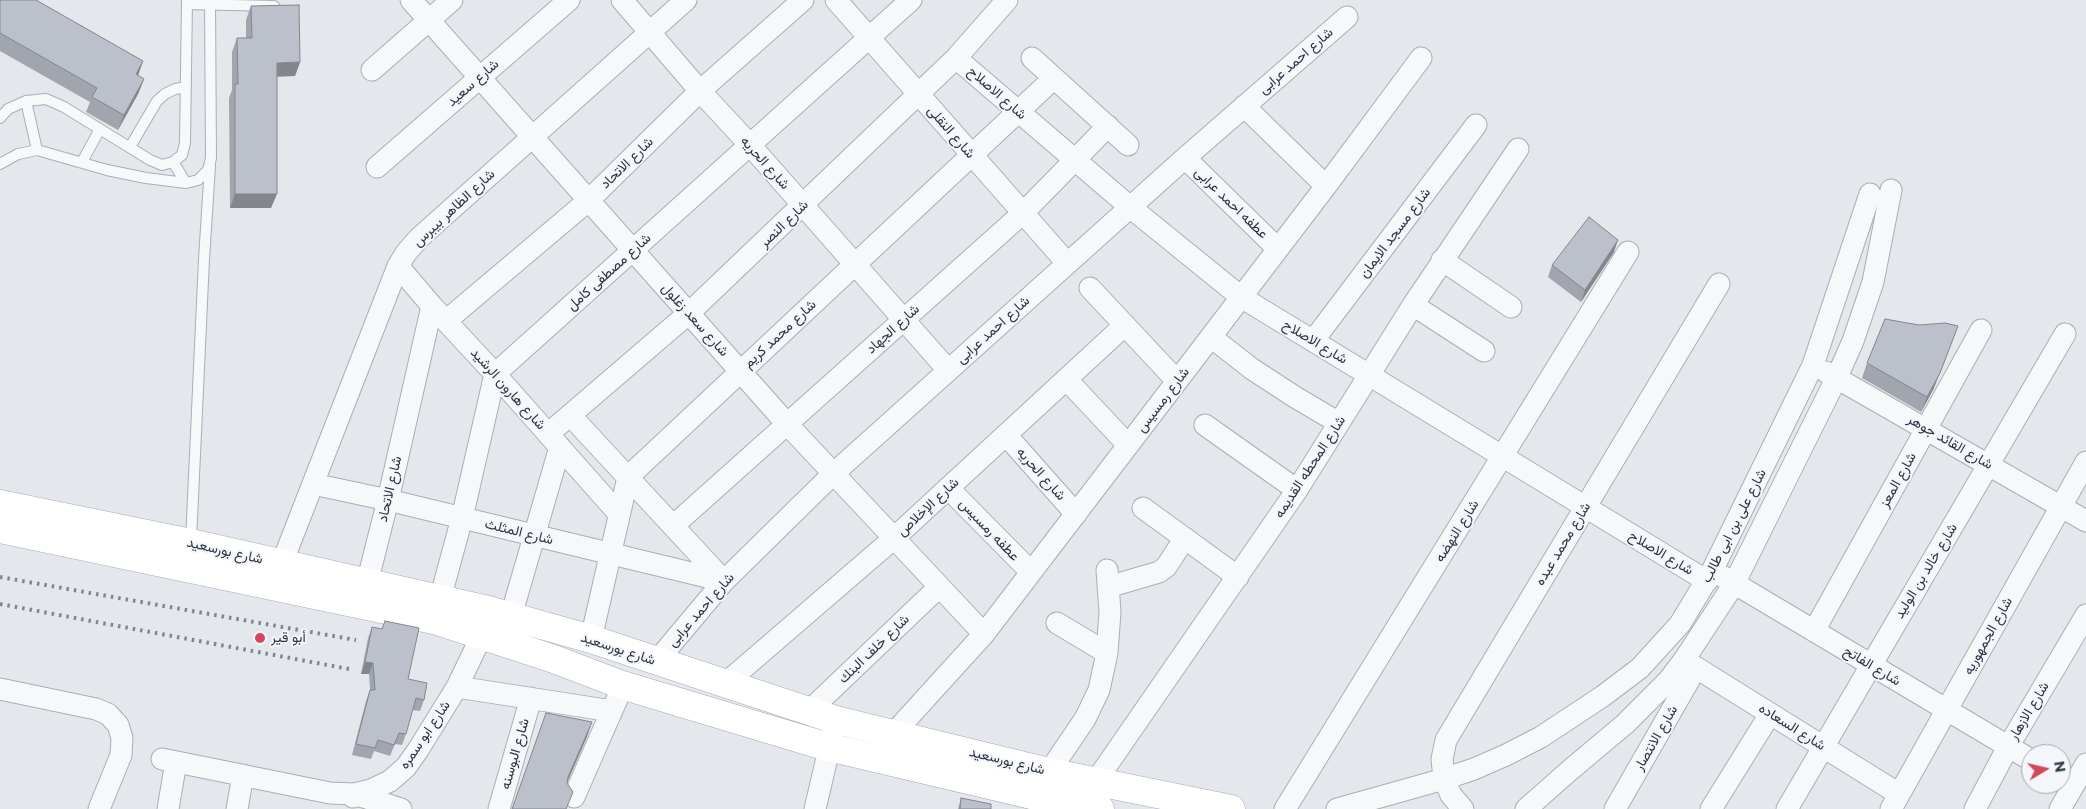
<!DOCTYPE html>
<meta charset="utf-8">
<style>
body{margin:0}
#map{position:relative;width:2086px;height:809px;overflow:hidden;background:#e4e7ec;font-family:Montserrat,sans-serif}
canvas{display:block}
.north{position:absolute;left:2021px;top:744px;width:50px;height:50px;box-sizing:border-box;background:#f4f6f9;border:1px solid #a4a8b1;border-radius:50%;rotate:81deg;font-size:14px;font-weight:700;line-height:20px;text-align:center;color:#2b3445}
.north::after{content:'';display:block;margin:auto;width:18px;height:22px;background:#d1495b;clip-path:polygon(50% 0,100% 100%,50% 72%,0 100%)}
</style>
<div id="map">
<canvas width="2086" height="809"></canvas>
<div class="north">N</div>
</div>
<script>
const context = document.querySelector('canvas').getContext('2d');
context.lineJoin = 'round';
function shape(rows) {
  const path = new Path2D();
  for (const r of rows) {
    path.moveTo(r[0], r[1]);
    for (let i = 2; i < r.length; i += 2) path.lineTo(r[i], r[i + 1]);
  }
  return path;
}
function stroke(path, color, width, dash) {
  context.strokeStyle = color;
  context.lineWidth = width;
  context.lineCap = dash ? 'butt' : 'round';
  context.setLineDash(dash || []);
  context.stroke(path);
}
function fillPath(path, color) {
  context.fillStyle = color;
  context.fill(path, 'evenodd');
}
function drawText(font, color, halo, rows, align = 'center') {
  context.font = font + ' Montserrat,Vazirmatn,sans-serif';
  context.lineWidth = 4;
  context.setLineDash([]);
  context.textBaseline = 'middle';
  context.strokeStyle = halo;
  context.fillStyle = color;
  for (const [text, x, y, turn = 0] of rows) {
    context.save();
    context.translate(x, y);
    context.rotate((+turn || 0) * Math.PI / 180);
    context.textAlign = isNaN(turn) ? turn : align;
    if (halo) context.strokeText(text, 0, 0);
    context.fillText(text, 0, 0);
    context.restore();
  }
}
const service = shape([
 [187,4,274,6],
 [26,101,37,150],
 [0,118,8,109,26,101,46,99,64,107,150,160,162,165,173,162,182,155,185,143,187,0],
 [130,147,157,101,165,94,175,89,186,87],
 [82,162,100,129],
 [173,162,186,183],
 [0,164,18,154,37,150,107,170,146,178,186,183,198,180,208,170,211,158,210,0],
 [191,541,204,259,210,166]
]);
const minor = shape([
 [411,0,787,424,984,634],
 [622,0,700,91,750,145,948,370],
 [836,0,1067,263],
 [956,58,1130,207,1241,297,1707,581],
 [1032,58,1128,145],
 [372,70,452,0],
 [1244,106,1326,186],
 [1185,158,1278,249],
 [377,167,569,0],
 [1442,260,1511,307],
 [398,266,432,306,495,374,619,514],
 [1090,288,1177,381],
 [1413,305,1484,351],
 [447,320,589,200,700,91,803,0],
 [1211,337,1252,369,1295,397,1339,423],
 [1313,341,1476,125],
 [1826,372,2086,521],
 [1066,379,1128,445],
 [570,415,724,581],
 [1205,425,1297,490],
 [548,434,689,313,956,58,1007,0],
 [1006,435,1076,514],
 [313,484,388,500,724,581],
 [948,488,1031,572],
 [1143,508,1238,577],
 [673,526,1023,213,1108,126],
 [282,563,398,266,406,253,419,238,686,0],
 [1722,576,2031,760],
 [367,583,388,500,432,306],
 [1108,587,1159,572,1166,567,1185,538],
 [436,614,462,518,495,374,911,0],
 [511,616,560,447],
 [1057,623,1107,653],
 [1814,631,1981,330],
 [591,639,628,477,1054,78],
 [1684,660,1899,794],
 [657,661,724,581,833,474,1185,158,1347,17],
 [726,683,893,539,1125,325],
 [457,687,612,711],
 [0,689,96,709,108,714,118,725,122,738,121,755,99,809],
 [809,711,939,587],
 [894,733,984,634,1326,186,1421,58],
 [162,759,330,793,354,794,371,790,390,781,406,767,418,750,457,687,482,635,485,620],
 [1049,772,1085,719,1099,690,1107,653,1110,612,1107,570],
 [1096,781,1297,490,1413,305,1518,149],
 [353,797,354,794,401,809],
 [574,797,617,699],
 [168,809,176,762],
 [237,809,243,775],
 [499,809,531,698],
 [815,809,833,732],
 [1285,809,1628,252],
 [1337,809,1444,779,1474,769,1506,755,1541,737,1603,696,1640,668,1680,624,1712,571,1813,365,1870,194],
 [1463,809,1451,795,1444,779,1442,759,1446,740,1719,284],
 [1526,809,1569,771,1625,724,1668,681,1684,660,1734,584,1837,377,1853,341,1873,282,1891,190],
 [1615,809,1696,668],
 [1711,809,1770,714],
 [1787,809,2065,334],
 [1891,809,2086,462],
 [1975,809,2008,747,2086,615],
 [2060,809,2086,764]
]);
const primary = shape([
 [0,504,191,543,488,610,591,639,836,720,1049,772,1231,809],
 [0,529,434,620,551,658,622,685,828,747,1031,795,1100,809]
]);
const rail = shape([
 [0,577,356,640],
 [0,604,349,669]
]);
const wall = shape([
 [0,0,144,79,138,94,118,130,86,112,90,102,0,51],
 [251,6,300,62,295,76,277,76,271,208,230,208,229,98,232,90,232,52,237,38,246,38,246,20],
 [1614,252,1581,302,1548,277,1552,265],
 [1867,363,1934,388,1921,412,1862,378],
 [372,627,408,679,424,700,420,711,412,710,406,734,402,745,395,744,390,756,374,751,371,759,352,755,366,701,370,690,369,674,361,674,368,638],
 [961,798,991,809,958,809]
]);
const shadedWall = shape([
 [143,61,138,76,136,74],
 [300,62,295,76,272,77,277,63],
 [144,79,138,94,118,130,124,115],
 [235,194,277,194,271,208,230,208],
 [1618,240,1614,252,1581,302,1585,290],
 [1958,326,1934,388,1921,412,1927,397],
 [365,662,373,663,369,674,361,674],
 [592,722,587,737,563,792,568,777]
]);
const building = shape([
 [0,0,36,0,143,61,136,74,144,79,124,115,92,97,97,88,0,33,0,0],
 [299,5,300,62,277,63,277,194,235,194,235,84,238,84,237,38,252,38,251,6,299,5],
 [1589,217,1618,240,1585,290,1552,265,1589,217],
 [1885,319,1919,325,1945,323,1958,326,1940,373,1927,397,1867,363,1885,319],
 [385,621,419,628,408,679,427,683,424,700,416,698,406,734,399,733,394,745,378,740,375,748,356,744,370,690,375,690,373,663,365,662,372,627,382,629,385,621],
 [546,713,592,722,568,777,567,783,573,792,566,809,512,809,546,713],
 [961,798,991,804,991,809,960,809,961,798]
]);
const markers = [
 [260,638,6,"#d1495b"]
];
const streetNames = [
 ["شارع احمد عرابى",1296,61,-41],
 ["شارع سعيد",473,83,-41],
 ["شارع الاصلاح",997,93,41],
 ["شارع النقلى",951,132,49],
 ["شارع الاتحاد",627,163,-44],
 ["شارع الحريه",765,163,48],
 ["عطفه احمد عرابى",1231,203,44],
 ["شارع الظاهر بيبرس",454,208,-43],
 ["شارع النصر",784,224,-44],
 ["شارع مسجد الايمان",1395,233,-53],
 ["شارع مصطفى كامل",609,272,-42],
 ["شارع سعد زغلول",695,320,48],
 ["شارع الجهاد",893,329,-42],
 ["شارع احمد عرابى",993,330,-42],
 ["شارع محمد كريم",780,334,-43],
 ["شارع الاصلاح",1315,342,31],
 ["شارع هارون الرشيد",508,389,48],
 ["شارع رمسيس",1163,400,-53],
 ["شارع القائد جوهر",1950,442,30],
 ["شارع المحطه القديمه",1310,467,-57],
 ["شارع الحريه",1041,474,48],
 ["شارع المعز",1898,480,-61],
 ["شارع الاتحاد",390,489,-77],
 ["شارع الإخلاص",928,507,-43],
 ["شارع على بن ابى طالب",1734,526,-63],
 ["عطفه رمسيس",989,530,46],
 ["شارع النهضه",1457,531,-58],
 ["شارع المثلث",519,532,14],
 ["شارع محمد عبده",1563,544,-59],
 ["شارع بورسعيد",225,551,13],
 ["شارع الاصلاح",1661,553,31],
 ["شارع خالد بن الوليد",1926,571,-59],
 ["شارع احمد عرابى",701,610,-49],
 ["شارع الجمهوريه",1988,636,-61],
 ["شارع بورسعيد",618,649,18],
 ["شارع خلف البنك",874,649,-44],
 ["شارع الفاتح",1872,666,31],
 ["شارع الازهار",2029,711,-59],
 ["شارع السعاده",1792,727,32],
 ["شارع ابو سمره",425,735,-56],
 ["شارع الانتصار",1656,738,-60],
 ["شارع البوسنه",515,754,-74],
 ["شارع بورسعيد",1007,761,14]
];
const poiNames = [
 ["أبو قير",271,638]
];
stroke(service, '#a9aeb7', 12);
stroke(minor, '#a9aeb7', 23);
stroke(primary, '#a3abb8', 29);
stroke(service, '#f7f8fa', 10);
stroke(minor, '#f7f8fa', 21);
stroke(primary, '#fff', 28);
stroke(rail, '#7d8696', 4, [2.5, 5]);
fillPath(wall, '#a1a5ae');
fillPath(shadedWall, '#83868d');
fillPath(building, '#bbc0ca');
stroke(building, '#83868d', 1);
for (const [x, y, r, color] of markers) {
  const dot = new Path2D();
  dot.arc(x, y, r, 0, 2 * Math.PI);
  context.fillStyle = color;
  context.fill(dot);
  stroke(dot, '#f4f6f9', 2);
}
drawText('14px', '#2b3445', '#f4f6f9', streetNames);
drawText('14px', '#2b3445', '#f4f6f9', poiNames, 'left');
</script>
